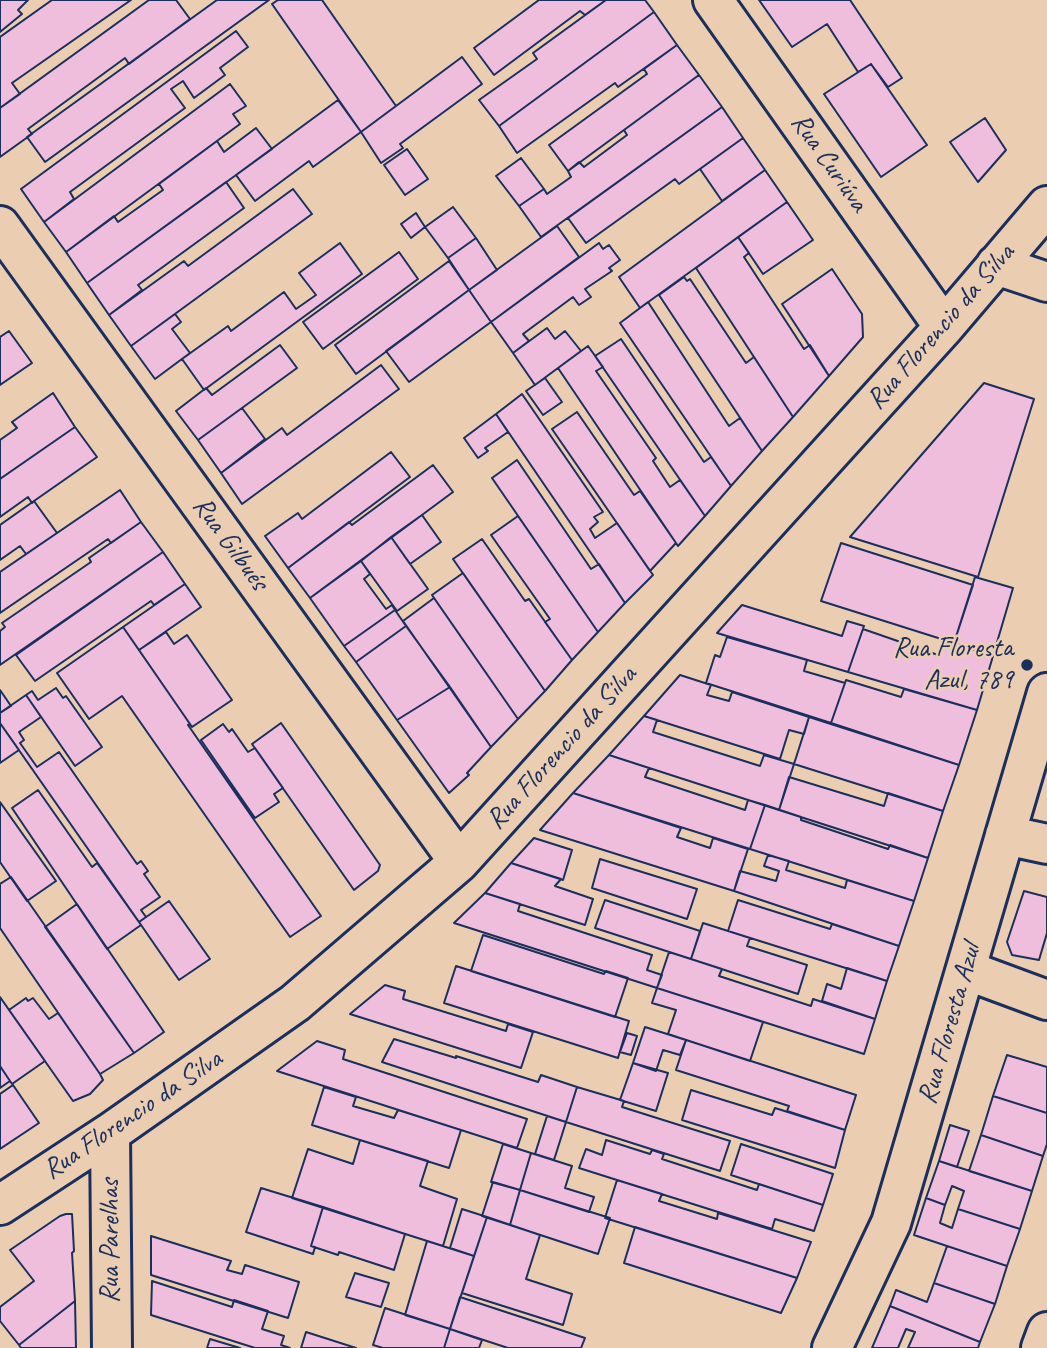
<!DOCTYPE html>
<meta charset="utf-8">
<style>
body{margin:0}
canvas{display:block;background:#ebceb2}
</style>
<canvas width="1047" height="1348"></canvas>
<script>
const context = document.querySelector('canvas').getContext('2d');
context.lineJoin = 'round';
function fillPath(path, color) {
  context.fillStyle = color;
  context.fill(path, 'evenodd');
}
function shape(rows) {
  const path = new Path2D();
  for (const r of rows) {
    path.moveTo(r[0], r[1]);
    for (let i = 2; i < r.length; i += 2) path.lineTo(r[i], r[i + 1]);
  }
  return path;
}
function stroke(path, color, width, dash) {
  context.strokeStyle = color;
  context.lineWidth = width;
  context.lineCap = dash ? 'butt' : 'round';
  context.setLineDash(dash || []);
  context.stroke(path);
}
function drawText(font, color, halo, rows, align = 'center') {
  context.font = font + ' Caveat,sans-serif';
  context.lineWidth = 5;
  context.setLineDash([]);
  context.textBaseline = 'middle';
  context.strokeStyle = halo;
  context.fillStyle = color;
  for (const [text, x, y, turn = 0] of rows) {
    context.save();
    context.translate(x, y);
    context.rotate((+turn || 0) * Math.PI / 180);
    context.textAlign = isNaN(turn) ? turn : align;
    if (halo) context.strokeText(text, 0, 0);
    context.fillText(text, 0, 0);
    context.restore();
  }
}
const building = shape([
 [0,0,28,0,18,10,22,14,0,32,0,0],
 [52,0,131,0,12,83,20,94,0,108,0,37,52,0],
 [149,0,176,0,190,19,129,64,125,58,28,129,32,134,0,157,0,108,149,0],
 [217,0,269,0,45,162,27,137,217,0],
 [278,0,322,0,396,106,361,132,272,4,278,0],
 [539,0,606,0,585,15,580,11,494,75,474,48,539,0],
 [606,0,645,0,654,12,499,126,479,100,537,59,533,53,606,0],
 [759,0,850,0,902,78,888,87,871,64,858,72,827,24,792,47,759,0],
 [654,12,677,45,618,87,615,83,517,153,499,126,654,12],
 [236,31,248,47,220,68,225,75,194,98,183,81,171,89,185,108,70,192,74,199,44,222,21,189,236,31],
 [677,45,699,75,568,171,549,145,647,74,644,69,677,45],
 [462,57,482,84,400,144,403,148,381,163,361,132,462,57],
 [871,64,927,145,881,177,824,94,871,64],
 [699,75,722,107,541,237,519,206,544,189,547,194,571,177,568,171,579,162,584,167,627,135,624,130,699,75],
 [230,84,246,106,233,114,240,124,66,252,44,222,230,84],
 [338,100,361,132,313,167,309,161,255,201,236,175,338,100],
 [722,107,743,138,679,184,675,179,586,243,568,218,722,107],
 [985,118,1006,150,978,182,950,142,985,118],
 [256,128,272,149,87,283,66,252,114,216,118,222,163,190,159,184,217,141,224,152,256,128],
 [743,138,765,170,722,201,700,169,743,138],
 [407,149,428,179,405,195,384,165,407,149],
 [521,158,544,189,519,206,496,176,521,158],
 [765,170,787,202,640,308,619,277,765,170],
 [226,182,244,208,138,285,142,290,109,315,87,283,226,182],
 [293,189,312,214,131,346,109,315,184,261,188,266,293,189],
 [787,202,813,240,763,274,738,237,787,202],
 [453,207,476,238,448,258,425,227,453,207],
 [416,213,425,227,411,238,401,224,416,213],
 [557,226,579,257,491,322,469,290,557,226],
 [738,237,749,253,744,257,804,349,810,345,829,376,793,417,696,268,738,237],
 [476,238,497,270,469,290,448,258,476,238],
 [340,243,362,274,204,390,182,359,228,326,231,331,284,292,296,309,316,295,299,273,340,243],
 [599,243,603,249,609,245,620,260,609,268,612,271,585,289,591,297,579,305,573,297,523,334,529,341,513,353,491,322,599,243],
 [399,252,418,279,323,349,303,322,399,252],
 [449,261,469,290,356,374,335,345,449,261],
 [832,269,862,314,863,337,829,376,782,304,832,269],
 [684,277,687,281,690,279,746,363,754,357,793,417,762,451,659,295,684,277],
 [469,290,491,322,409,382,386,351,469,290],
 [648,302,729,426,740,418,762,451,731,486,620,323,648,302],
 [175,314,181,322,172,329,190,353,155,379,131,346,175,314],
 [547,328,555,339,565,331,581,351,535,385,513,353,547,328],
 [9,331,32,363,0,385,0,337,9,331],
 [621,339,704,462,711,457,731,486,705,516,595,356,621,339],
 [280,345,297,368,198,440,176,411,206,388,212,395,280,345],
 [588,346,603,367,596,371,656,458,653,461,670,487,680,480,705,516,678,546,558,368,588,346],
 [381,365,399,389,242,504,221,473,282,428,287,435,381,365],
 [545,378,562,402,543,415,526,391,545,378],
 [984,383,1034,399,978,577,850,537,984,383],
 [53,393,75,427,0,479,0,440,17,428,12,422,53,393],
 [522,394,603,512,594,517,598,522,590,529,595,538,617,523,653,575,625,603,496,414,522,394],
 [242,408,265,439,221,473,198,440,242,408],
 [577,412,634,495,640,491,676,543,650,571,552,429,577,412],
 [496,414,508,432,485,448,488,451,478,458,464,438,496,414],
 [75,427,97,457,34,501,32,503,28,497,0,517,0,479,75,427],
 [391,452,410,477,288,568,265,536,298,513,302,519,391,452],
 [517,460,591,569,599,564,625,603,598,632,492,478,517,460],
 [433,465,453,492,310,598,288,568,349,522,352,525,433,465],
 [120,490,141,522,111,543,108,539,0,613,0,572,120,490],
 [34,501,57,533,26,554,20,546,0,560,0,525,34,501],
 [422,515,441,542,410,564,391,537,422,515],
 [518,516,598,632,572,660,545,622,550,619,491,535,518,516],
 [141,522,163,552,0,665,0,631,5,627,2,623,91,562,89,558,141,522],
 [391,537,428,589,397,611,361,561,391,537],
 [482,539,525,601,529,599,572,660,545,691,453,559,482,539],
 [841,543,973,585,954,643,821,601,841,543],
 [163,552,185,584,154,605,151,601,35,681,16,655,163,552],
 [361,561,370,574,364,579,386,609,392,605,395,610,344,646,310,598,361,561],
 [463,573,545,691,518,719,432,595,463,573],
 [975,577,1013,588,993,656,954,643,975,577],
 [185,584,201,607,139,650,123,627,185,584],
 [434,598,518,719,491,747,403,621,434,598],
 [742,605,842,636,847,621,864,626,848,672,717,633,742,605],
 [395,610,406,626,356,662,344,646,395,610],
 [406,626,450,687,397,720,356,662,406,626],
 [123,627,190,724,188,725,321,916,290,937,122,696,89,719,57,673,123,627],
 [863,629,938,655,943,640,993,656,977,710,848,672,863,629],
 [166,632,174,644,187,635,232,700,192,727,139,650,166,632],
 [727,637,807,660,804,671,845,683,831,723,706,683,715,655,720,657,727,637],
 [680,675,711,685,707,695,729,701,732,692,809,717,804,734,789,730,780,759,644,716,680,675],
 [846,680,901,697,904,689,977,710,959,765,831,723,846,680],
 [450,687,491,747,467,773,469,775,449,793,397,720,450,687],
 [56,688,63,698,66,696,102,747,75,766,26,695,32,691,38,700,56,688],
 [0,690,11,706,0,713,0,690],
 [26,695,41,717,19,732,24,740,20,743,37,767,59,752,137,864,141,861,148,871,144,874,160,897,141,910,146,917,139,922,0,723,0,713,26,695],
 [644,716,657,720,653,732,760,766,764,755,794,764,779,810,609,755,644,716],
 [809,717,959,765,943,811,794,764,809,717],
 [0,723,19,750,0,763,0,723],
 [281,723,380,865,378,871,354,890,252,744,281,723],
 [223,724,229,732,232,729,248,752,255,748,283,788,274,794,279,802,255,818,201,740,223,724],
 [609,755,649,768,645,777,745,810,748,800,765,805,750,849,573,793,609,755],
 [789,777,884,806,888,793,943,811,928,858,779,810,789,777],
 [38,790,92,867,97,863,141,925,107,949,12,808,38,790],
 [573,793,681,828,677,837,710,848,713,838,748,849,734,891,540,830,573,793],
 [0,802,56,881,27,901,0,862,0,802],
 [765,805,801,817,801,820,888,849,890,845,928,858,914,901,750,849,765,805],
 [534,838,572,850,563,880,511,863,534,838],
 [768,855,789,861,786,870,845,888,847,880,914,901,899,946,734,891,740,871,776,881,779,871,764,866,768,855],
 [600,859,697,889,687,919,592,888,600,859],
 [511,863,561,879,555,886,593,899,585,925,485,893,511,863],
 [11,877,134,1053,100,1074,0,928,0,884,11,877],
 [1024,891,1047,897,1047,933,1039,960,1012,955,1007,942,1024,891],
 [485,893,520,904,518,911,652,955,647,970,662,975,657,988,454,923,485,893],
 [605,900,700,931,691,959,595,928,605,900],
 [738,900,830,929,832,924,899,946,887,981,728,931,738,900],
 [169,901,210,959,179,980,139,922,169,901],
 [77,904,164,1032,134,1053,45,927,77,904],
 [703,923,750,938,747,946,807,965,798,994,691,959,703,923],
 [483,935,604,974,606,971,628,978,615,1017,471,971,483,935],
 [669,952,722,969,719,976,811,1006,813,999,875,1019,864,1054,657,988,669,952],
 [456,966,629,1021,618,1058,444,1003,456,966],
 [847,968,887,981,875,1019,822,1001,827,984,841,989,847,968],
 [385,985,405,991,403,999,506,1031,508,1024,533,1032,521,1068,350,1014,385,985],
 [657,988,763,1022,750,1061,668,1034,676,1010,652,1003,657,988],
 [0,997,45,1061,12,1084,0,1066,0,997],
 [26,998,28,1001,33,998,49,1019,58,1013,100,1074,103,1080,90,1094,73,1101,9,1010,26,998],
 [645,1027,686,1040,680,1055,663,1050,656,1071,633,1063,645,1027],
 [627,1033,637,1036,631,1055,620,1052,627,1033],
 [394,1039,456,1058,456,1056,538,1082,541,1075,577,1087,566,1122,382,1062,394,1039],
 [686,1040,856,1095,845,1130,787,1111,789,1106,676,1070,686,1040],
 [317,1041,345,1050,343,1059,527,1119,517,1148,277,1071,317,1041],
 [1007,1055,1047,1067,1047,1113,993,1096,1007,1055],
 [633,1063,668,1073,656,1111,620,1100,633,1063],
 [0,1066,10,1081,0,1088,0,1066],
 [13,1085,39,1123,0,1149,0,1094,13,1085],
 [324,1087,356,1097,353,1106,394,1118,398,1110,461,1130,449,1168,312,1125,324,1087],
 [577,1087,624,1101,622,1107,730,1141,720,1171,566,1122,577,1087],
 [691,1090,772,1115,775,1108,845,1130,835,1168,682,1120,691,1090],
 [993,1096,1047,1113,1047,1144,1043,1156,981,1135,993,1096],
 [547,1116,566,1122,554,1160,535,1154,547,1116],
 [950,1125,969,1131,957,1167,939,1161,950,1125],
 [981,1135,1043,1156,1032,1191,969,1171,981,1135],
 [360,1140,428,1161,420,1186,457,1199,443,1246,292,1198,308,1149,353,1164,360,1140],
 [606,1140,650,1154,652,1150,664,1154,662,1159,757,1190,759,1184,823,1205,814,1231,775,1219,772,1229,579,1168,586,1149,602,1155,606,1140],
 [503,1144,531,1153,520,1190,491,1182,503,1144],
 [741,1144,833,1174,823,1205,731,1175,741,1144],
 [531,1153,572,1166,565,1188,594,1197,589,1212,520,1190,531,1153],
 [939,1161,1032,1191,1020,1229,958,1209,964,1191,952,1186,945,1205,926,1198,939,1161],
 [617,1180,662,1194,659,1201,717,1219,718,1213,811,1242,797,1278,605,1218,617,1180],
 [493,1182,520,1190,510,1225,482,1216,493,1182],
 [261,1188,323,1207,311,1246,315,1247,313,1254,246,1232,261,1188],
 [520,1190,610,1218,598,1254,510,1225,520,1190],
 [926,1198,945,1205,940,1223,952,1228,958,1209,1020,1229,1007,1266,914,1235,926,1198],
 [323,1207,405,1234,394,1270,339,1252,338,1255,311,1246,323,1207],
 [462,1209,487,1217,474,1256,450,1248,462,1209],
 [66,1214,72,1214,74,1251,72,1253,75,1301,19,1345,0,1321,0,1307,34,1281,10,1250,60,1216,66,1214],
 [487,1217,540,1235,526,1279,572,1294,563,1325,462,1293,487,1217],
 [635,1227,797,1278,781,1313,624,1263,635,1227],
 [151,1236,231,1261,227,1270,242,1274,245,1265,299,1282,288,1318,151,1275,151,1236],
 [427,1241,474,1256,450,1329,405,1315,427,1241],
 [947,1246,1007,1266,995,1304,934,1283,947,1246],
 [355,1273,389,1283,381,1307,346,1297,355,1273],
 [152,1281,232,1307,234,1300,268,1311,262,1329,284,1336,281,1345,290,1348,255,1348,151,1315,152,1281],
 [934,1283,995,1304,980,1342,890,1306,896,1290,927,1302,934,1283],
 [460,1297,585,1338,581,1348,508,1348,450,1329,460,1297],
 [75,1301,76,1348,21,1348,19,1345,75,1301],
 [890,1306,980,1342,978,1348,908,1348,915,1332,906,1329,898,1348,872,1348,890,1306],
 [385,1308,450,1329,444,1348,383,1348,373,1345,385,1308],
 [450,1329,482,1340,479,1348,444,1348,450,1329],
 [306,1332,356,1348,301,1348,306,1332],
 [210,1339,240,1348,207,1348,210,1339]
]);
const minor = shape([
 [713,0,944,327],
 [0,226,459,862],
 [996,265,1047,282],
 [1005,835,1047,844],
 [966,970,1047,1000],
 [110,1133,112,1348],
 [0,1205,110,1133,295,1003,459,862,944,327,1047,206],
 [832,1348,891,1223,1047,693],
 [1041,1348,1047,1332]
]);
const markers = [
 [1027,665,7,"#1b2f5e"]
];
const streetNames = [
 ["Rua Curiúva",829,163,55],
 ["Rua Florencio da Silva",941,327,-49],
 ["Rua Gilbués",230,544,54],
 ["Rua Florencio da Silva",562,748,-48],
 ["Rua Floresta Azul",950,1024,-74],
 ["Rua Florencio da Silva",133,1115,-34],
 ["Rua Parelhas",111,1241,-90]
];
const poiNames = [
 ["Rua Floresta",1013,649],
 ["Azul, 789",1013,681]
];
fillPath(building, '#f0bedd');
stroke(building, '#1b2f5e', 2);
stroke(minor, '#1b2f5e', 44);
stroke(minor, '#ebceb2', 38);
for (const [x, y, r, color] of markers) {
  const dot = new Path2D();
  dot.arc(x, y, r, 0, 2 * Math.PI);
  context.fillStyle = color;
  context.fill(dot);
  stroke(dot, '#ebceb2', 2.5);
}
drawText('28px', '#1b2f5e', '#ebceb2', streetNames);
drawText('28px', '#1b2f5e', '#ebceb2', poiNames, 'right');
</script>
